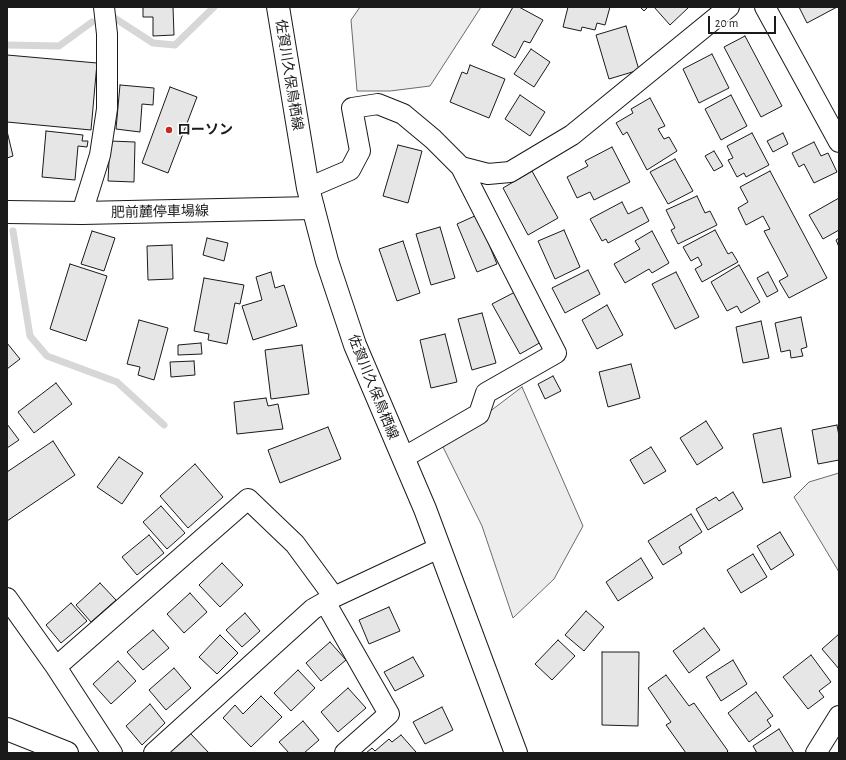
<!DOCTYPE html>
<meta charset="utf-8">
<style>
body{margin:0}
#map{position:relative;width:846px;height:760px;overflow:hidden;background:#fff;font-family:"Alegreya Sans",sans-serif}
canvas{display:block}
.frame{position:absolute;inset:0;border:8px solid #1a1a1a;pointer-events:none}
.scale{position:absolute;left:708px;top:16px;width:68px;height:18px;box-sizing:border-box;border:2px solid #1a1a1a;border-top:0;padding-left:5px;font-size:12px;line-height:14px;white-space:nowrap;color:#1a1a1a;-webkit-text-stroke:3px #fff;paint-order:stroke}
</style>
<div id="map">
<canvas width="846" height="760"></canvas>
<div class="frame"></div>
<div class="scale">20 m</div>
</div>
<script>
const context = document.querySelector('canvas').getContext('2d');
context.lineJoin = 'round';
function fillPath(path, color) {
  context.fillStyle = color;
  context.fill(path, 'evenodd');
}
function shape(rows) {
  const path = new Path2D();
  for (const r of rows) {
    path.moveTo(r[0], r[1]);
    for (let i = 2; i < r.length; i += 2) path.lineTo(r[i], r[i + 1]);
  }
  return path;
}
function stroke(path, color, width, dash) {
  context.strokeStyle = color;
  context.lineWidth = width;
  context.lineCap = dash ? 'butt' : 'round';
  context.setLineDash(dash || []);
  context.stroke(path);
}
function drawText(font, color, halo, rows, align = 'center') {
  context.font = font + ' "Alegreya Sans","Noto Sans JP",sans-serif';
  context.lineWidth = 3;
  context.setLineDash([]);
  context.textBaseline = 'middle';
  context.strokeStyle = halo;
  context.fillStyle = color;
  for (const [text, x, y, turn = 0] of rows) {
    context.save();
    context.translate(x, y);
    context.rotate((+turn || 0) * Math.PI / 180);
    context.textAlign = isNaN(turn) ? turn : align;
    if (halo) context.strokeText(text, 0, 0);
    context.fillText(text, 0, 0);
    context.restore();
  }
}
const green = shape([
 [360,7,481,7,430,86,390,91,357,91,351,20,360,7],
 [522,387,583,526,554,579,513,618,482,526,443,447,522,387],
 [839,473,839,572,794,497,809,482,839,473]
]);
const stream = shape([
 [113,17,153,43,175,45,214,7],
 [7,45,59,46,92,22],
 [13,231,30,336,47,356,117,382,164,425]
]);
const building = shape([
 [143,7,173,7,174,35,153,36,153,17,143,17,143,7],
 [513,7,519,7,543,20,530,43,524,41,515,58,492,45,513,7],
 [568,7,610,7,605,25,597,23,595,30,582,27,581,31,563,27,568,7],
 [640,7,648,7,644,11,640,7],
 [654,7,688,7,688,8,670,25,654,7],
 [799,7,837,7,807,23,799,7],
 [626,26,639,70,609,79,596,35,626,26],
 [745,36,782,106,761,117,724,47,745,36],
 [531,49,550,62,534,87,514,74,531,49],
 [712,54,729,88,699,103,683,69,712,54],
 [7,55,97,63,91,130,7,122,7,55],
 [470,65,505,79,489,118,450,102,462,72,467,74,470,65],
 [120,85,154,88,153,105,142,104,140,132,116,129,120,85],
 [170,87,197,97,168,173,142,163,170,87],
 [520,95,545,112,530,136,505,119,520,95],
 [731,95,747,126,721,140,705,109,731,95],
 [650,98,665,126,658,129,664,139,669,137,677,151,647,170,627,132,623,135,616,123,633,113,631,109,650,98],
 [7,131,13,156,7,158,7,131],
 [46,131,83,135,82,141,88,141,87,147,78,146,75,180,42,177,46,131],
 [752,133,769,165,746,177,744,173,737,177,728,160,733,158,727,146,752,133],
 [783,133,788,144,773,152,767,141,783,133],
 [110,141,135,142,134,182,108,181,110,141],
 [814,142,821,156,828,153,837,172,814,183,804,164,799,167,792,153,814,142],
 [398,145,422,151,408,203,383,196,398,145],
 [612,147,630,182,594,200,590,192,577,198,567,177,588,166,585,161,612,147],
 [714,151,723,166,714,171,705,156,714,151],
 [675,159,693,191,668,204,650,172,675,159],
 [532,171,558,218,528,235,503,188,532,171],
 [770,171,827,278,789,298,779,281,788,276,764,231,770,229,763,216,746,225,738,208,748,202,740,187,770,171],
 [697,196,705,213,710,211,717,225,678,244,671,230,675,228,666,210,697,196],
 [839,198,839,230,823,239,809,215,839,198],
 [622,202,628,214,642,207,649,221,608,243,606,239,602,241,590,219,622,202],
 [477,215,497,264,477,272,457,224,477,215],
 [440,227,455,278,431,285,416,234,440,227],
 [564,230,580,267,555,279,538,241,564,230],
 [715,230,728,254,732,252,738,262,702,282,695,269,702,265,698,257,691,261,683,247,715,230],
 [92,231,115,238,104,271,81,264,92,231],
 [652,231,669,263,652,273,649,269,625,283,614,264,640,249,635,241,652,231],
 [207,238,228,243,224,261,203,255,207,238],
 [839,238,839,247,836,240,839,238],
 [403,241,420,293,397,301,379,249,403,241],
 [172,245,173,279,148,280,147,246,172,245],
 [70,264,107,276,86,341,50,329,70,264],
 [739,265,760,302,741,313,737,306,727,311,711,282,739,265],
 [588,270,600,294,565,313,552,288,588,270],
 [271,272,275,288,284,285,297,326,253,340,242,306,262,300,256,277,271,272],
 [676,272,699,317,675,329,652,284,676,272],
 [768,272,778,291,767,297,757,278,768,272],
 [204,278,244,285,240,304,235,303,227,344,208,340,209,334,194,331,204,278],
 [515,292,543,341,520,354,492,304,515,292],
 [607,305,623,335,597,349,582,320,607,305],
 [482,313,496,363,472,370,458,319,482,313],
 [801,317,807,347,801,349,803,356,791,358,790,350,781,352,775,323,801,317],
 [139,320,168,328,154,380,138,375,140,367,127,364,139,320],
 [761,321,769,358,743,363,736,327,761,321],
 [445,334,457,382,431,388,420,340,445,334],
 [7,343,20,359,7,369,7,343],
 [201,343,202,354,178,355,178,345,201,343],
 [302,345,309,394,271,399,265,350,302,345],
 [194,361,195,375,171,377,170,362,194,361],
 [631,364,640,398,608,407,599,372,631,364],
 [553,376,561,391,545,399,538,384,553,376],
 [56,383,72,404,34,433,18,412,56,383],
 [266,398,268,406,278,404,283,429,237,434,234,402,266,398],
 [706,421,723,448,697,465,680,438,706,421],
 [7,424,19,440,7,448,7,424],
 [837,425,839,436,839,460,818,464,812,430,837,425],
 [328,427,341,459,280,483,268,450,328,427],
 [781,428,791,477,763,483,753,434,781,428],
 [53,441,75,475,7,521,7,472,53,441],
 [651,447,666,471,644,484,630,460,651,447],
 [119,457,143,473,122,504,97,487,119,457],
 [195,464,223,497,188,528,160,496,195,464],
 [733,492,743,509,708,530,696,509,716,497,719,501,733,492],
 [161,506,185,533,167,549,143,522,161,506],
 [691,514,702,532,679,547,682,553,663,565,648,541,691,514],
 [780,532,794,555,771,570,757,546,780,532],
 [149,535,164,553,137,575,122,557,149,535],
 [753,554,767,577,741,593,727,570,753,554],
 [641,558,653,578,618,601,606,582,641,558],
 [222,563,243,585,220,607,199,585,222,563],
 [100,583,116,600,91,622,76,605,100,583],
 [190,593,207,612,184,633,167,614,190,593],
 [71,603,87,621,61,643,46,625,71,603],
 [389,607,400,631,369,644,359,620,389,607],
 [586,611,604,627,584,651,565,635,586,611],
 [245,613,260,631,242,647,226,630,245,613],
 [704,628,720,650,689,673,673,651,704,628],
 [153,630,169,648,143,670,127,652,153,630],
 [839,634,839,669,822,649,839,634],
 [220,635,238,653,217,674,199,657,220,635],
 [558,640,575,656,552,680,535,664,558,640],
 [330,642,346,660,321,681,306,663,330,642],
 [602,652,639,652,638,726,602,725,602,652],
 [811,655,831,682,819,691,824,697,808,709,783,677,811,655],
 [413,657,424,676,395,691,384,672,413,657],
 [733,660,747,684,721,701,706,677,733,660],
 [118,661,136,681,111,704,93,684,118,661],
 [174,668,191,688,166,710,149,690,174,668],
 [298,670,315,688,291,711,274,693,298,670],
 [666,675,689,706,694,703,728,751,726,753,686,753,666,725,671,722,648,688,666,675],
 [348,688,366,708,338,732,321,712,348,688],
 [756,692,773,716,767,720,771,726,749,742,728,713,756,692],
 [261,696,282,717,251,747,223,718,235,705,243,714,261,696],
 [150,704,165,723,142,745,126,726,150,704],
 [442,707,453,730,425,744,413,722,442,707],
 [303,721,319,740,304,753,289,753,279,742,303,721],
 [779,729,794,753,757,753,753,746,779,729],
 [190,733,209,753,168,753,190,733],
 [401,735,416,752,414,753,366,753,372,748,375,751,389,739,392,742,401,735]
]);
const minor = shape([
 [765,7,839,142],
 [308,188,350,170,360,151,352,108,378,104,403,114,433,139,461,167,488,174,510,172,572,135,729,7],
 [82,213,100,155,107,109,107,34,104,7],
 [403,458,479,414,486,393,556,353,461,167],
 [7,598,56,667,112,753],
 [325,602,389,714,345,753],
 [56,667,248,499,295,544,334,597],
 [154,753,313,609,334,597,439,548],
 [816,753,839,716]
]);
const tertiary = shape([
 [7,729,67,753]
]);
const secondary = shape([
 [7,212,82,213,313,208]
]);
const primary = shape([
 [278,7,308,188,327,261,355,345,425,509,516,753]
]);
const markers = [
 [169,130,4,"#c62828"]
];
const streetNames = [
 ["佐賀川久保鳥栖線",289,75,81],
 ["肥前麓停車場線",160,212,-1],
 ["佐賀川久保鳥栖線",373,387,68]
];
const poiNames = [
 ["ローソン",177,130]
];
fillPath(green, '#ededed');
stroke(green, '#6a6a6a', 1);
stroke(stream, '#d7d7d7', 7);
fillPath(building, '#e6e6e6');
stroke(building, '#1a1a1a', 1);
stroke(minor, '#1a1a1a', 22);
stroke(tertiary, '#1a1a1a', 24);
stroke(secondary, '#1a1a1a', 24);
stroke(primary, '#1a1a1a', 24);
stroke(minor, '#fff', 20);
stroke(tertiary, '#fff', 22);
stroke(secondary, '#fff', 22);
stroke(primary, '#fff', 22);
for (const [x, y, r, color] of markers) {
  const dot = new Path2D();
  dot.arc(x, y, r, 0, 2 * Math.PI);
  context.fillStyle = color;
  context.fill(dot);
  stroke(dot, '#fff', 1.5);
}
drawText('14px', '#1a1a1a', '#fff', streetNames);
drawText('bold 14px', '#1a1a1a', '#fff', poiNames, 'left');
</script>
